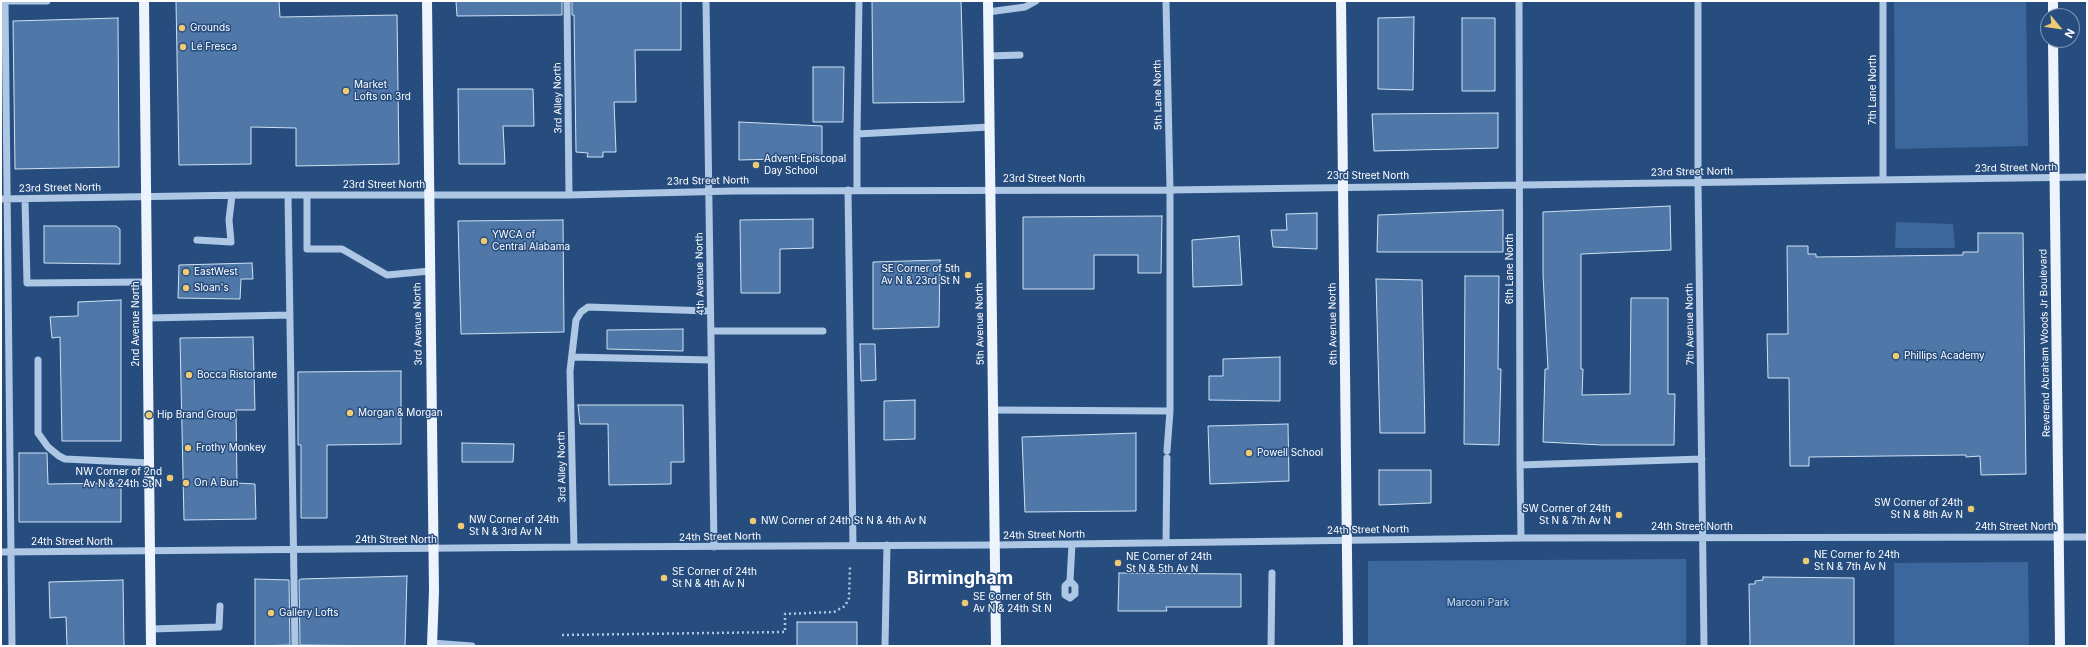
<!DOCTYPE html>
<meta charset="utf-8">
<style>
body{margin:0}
#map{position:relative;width:2088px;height:647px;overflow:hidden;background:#274d7f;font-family:Inter,sans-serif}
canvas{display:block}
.frame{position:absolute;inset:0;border:2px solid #fff;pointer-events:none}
.north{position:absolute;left:2040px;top:8px;width:40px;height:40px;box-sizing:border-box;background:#274d7f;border:1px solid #7d94b2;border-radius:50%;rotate:119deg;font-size:11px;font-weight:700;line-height:16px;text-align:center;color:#fff}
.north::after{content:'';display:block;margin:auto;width:14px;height:18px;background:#eeca73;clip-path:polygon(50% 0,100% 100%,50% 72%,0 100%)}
</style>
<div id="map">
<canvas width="2088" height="647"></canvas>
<div class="frame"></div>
<div class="north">N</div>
</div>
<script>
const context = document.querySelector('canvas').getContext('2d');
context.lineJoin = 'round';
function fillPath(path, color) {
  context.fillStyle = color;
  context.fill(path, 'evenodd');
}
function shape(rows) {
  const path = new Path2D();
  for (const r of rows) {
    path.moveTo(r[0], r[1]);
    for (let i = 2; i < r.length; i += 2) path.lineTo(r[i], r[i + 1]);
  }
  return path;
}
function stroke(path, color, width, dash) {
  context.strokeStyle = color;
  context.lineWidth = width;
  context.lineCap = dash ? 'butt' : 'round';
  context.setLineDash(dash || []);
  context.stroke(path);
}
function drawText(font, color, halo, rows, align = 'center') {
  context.font = font + ' Inter,sans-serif';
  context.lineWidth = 3;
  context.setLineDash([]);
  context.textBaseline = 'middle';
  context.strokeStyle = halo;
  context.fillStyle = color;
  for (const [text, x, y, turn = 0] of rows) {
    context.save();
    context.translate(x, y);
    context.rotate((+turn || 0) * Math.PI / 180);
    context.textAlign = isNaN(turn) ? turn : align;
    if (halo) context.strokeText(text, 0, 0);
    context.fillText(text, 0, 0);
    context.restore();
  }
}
const green = shape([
 [1894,1,2026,1,2028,146,1895,149],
 [1896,222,1953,224,1955,248,1895,248],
 [1686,559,1686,646,1368,646,1368,561],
 [2028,562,2029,646,1894,646,1894,563]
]);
const building = shape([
 [176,1,279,1,280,17,397,15,399,164,296,166,296,128,251,127,251,164,179,165,176,1],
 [456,1,562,1,562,15,457,16,456,1],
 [572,1,681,1,681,50,635,50,636,102,614,102,616,152,603,152,603,157,587,157,588,153,576,152,574,15,572,15,572,1],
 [872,1,961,1,964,102,873,103,872,1],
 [1414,17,1413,90,1378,89,1378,18,1414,17],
 [118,18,119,167,15,169,13,21,118,18],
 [1462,18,1495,18,1495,91,1462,91,1462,18],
 [813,67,844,67,843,122,813,122,813,67],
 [458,89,533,89,534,126,503,126,505,164,459,164,458,89],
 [1498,113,1498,148,1374,151,1372,114,1498,113],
 [739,122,822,126,822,158,739,160,739,122],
 [1670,206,1671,250,1581,254,1581,369,1583,369,1582,395,1630,394,1631,298,1668,298,1668,394,1675,394,1674,445,1602,445,1543,442,1545,369,1548,369,1543,275,1543,212,1670,206],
 [1503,210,1503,252,1377,252,1378,215,1503,210],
 [1317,213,1317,249,1273,247,1271,230,1287,230,1286,214,1317,213],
 [1162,216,1161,273,1138,273,1138,255,1094,255,1094,289,1023,289,1023,217,1162,216],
 [813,219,813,248,780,249,780,293,741,293,740,220,813,219],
 [563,220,564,332,461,334,458,221,563,220],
 [44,226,116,226,120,229,120,264,44,263,44,226],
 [1978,233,2023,233,2026,474,1981,475,1980,456,1966,457,1966,455,1809,457,1809,466,1790,466,1789,378,1768,378,1767,334,1788,334,1787,246,1808,246,1808,254,1816,254,1816,257,1963,255,1963,252,1978,252,1978,233],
 [1239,236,1242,285,1193,287,1192,240,1239,236],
 [940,260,939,327,873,329,873,262,940,260],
 [252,263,253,279,241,279,240,299,178,298,179,265,252,263],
 [1465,276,1499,276,1498,369,1501,369,1499,445,1464,444,1465,276],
 [1376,279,1422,280,1425,433,1380,433,1376,279],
 [121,300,121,441,62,441,60,337,52,338,50,317,78,316,78,302,121,300],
 [683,329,683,351,607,349,607,330,683,329],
 [253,337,255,410,236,410,237,483,255,484,256,519,184,520,180,338,253,337],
 [860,344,875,344,876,380,861,381,860,344],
 [1280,357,1280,401,1209,400,1209,376,1223,376,1223,359,1280,357],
 [401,371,401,444,327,445,327,518,301,518,301,445,298,445,298,372,401,371],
 [915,400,915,439,884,440,884,401,915,400],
 [578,405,683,405,684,462,671,462,671,484,609,485,608,424,580,424,578,405],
 [1288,424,1289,481,1210,484,1208,426,1288,424],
 [1136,433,1136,511,1025,512,1022,437,1136,433],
 [462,443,514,444,513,462,462,462,462,443],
 [19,453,47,453,48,484,121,483,121,522,19,522,19,453],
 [1379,470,1431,470,1431,503,1379,505,1379,470],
 [1119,573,1241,574,1241,607,1166,607,1167,611,1118,611,1119,573],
 [407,576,405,646,300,645,299,580,301,579,407,576],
 [1763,577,1854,578,1854,646,1750,646,1749,584,1755,584,1755,581,1763,580,1763,577],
 [255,579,289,580,290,645,255,646,255,579],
 [123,580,124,646,67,646,66,617,50,618,49,582,123,580],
 [797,622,857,622,857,646,797,646,797,622]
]);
const path = shape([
 [562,635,785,632,785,614,834,612,845,606,849,598,850,565]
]);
const minor = shape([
 [1,1,47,1],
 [5,1,12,646],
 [567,1,569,195],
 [706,1,714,547],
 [859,1,857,134,990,127],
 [1519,1,1520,465,1521,538],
 [1698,1,1698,182,1704,646],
 [1883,1,1883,180],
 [988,12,1025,7,1036,1],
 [989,56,1020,55],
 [857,134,857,190],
 [848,190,853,545],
 [288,195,295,646],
 [307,195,307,249,342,249,387,275,430,271],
 [1,199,244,195,569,195,733,191,1170,190,2087,177],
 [25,199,27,283,147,282],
 [197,240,231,242,229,220,232,195],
 [148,318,290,315],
 [711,331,823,331],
 [572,357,711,360],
 [38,360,38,433,48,447,59,456,65,459,149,463],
 [993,410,1170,411,1170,190,1166,1],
 [1167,451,1170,411],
 [1520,465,1702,459],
 [1166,543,1167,458],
 [574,547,570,371,576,320,581,312,588,307,710,311],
 [1,552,574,547,995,545,1521,538,2087,537],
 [1070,581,1075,586,1075,594,1070,598,1065,595,1065,586,1070,581],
 [1070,581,1072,544],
 [151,629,219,627,220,606],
 [432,643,472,646],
 [885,646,887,545],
 [1271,646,1272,573]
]);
const major = shape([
 [144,1,151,646],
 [427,1,434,591,432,646],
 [988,1,996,646],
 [1341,1,1348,646],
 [2053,1,2053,16],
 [2053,40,2060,646]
]);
const markers = [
 [182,28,4,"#eeca73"],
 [183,47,4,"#eeca73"],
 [346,91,4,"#eeca73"],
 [756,165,4,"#eeca73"],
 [484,241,4,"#eeca73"],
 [186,272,4,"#eeca73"],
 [968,275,4,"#eeca73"],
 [186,288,4,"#eeca73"],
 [1896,356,4,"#eeca73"],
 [189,375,4,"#eeca73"],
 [350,413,4,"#eeca73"],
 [149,415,4,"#eeca73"],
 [188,448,4,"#eeca73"],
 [1249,453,4,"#eeca73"],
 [170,478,4,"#eeca73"],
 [186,483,4,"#eeca73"],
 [1971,509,4,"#eeca73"],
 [1619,515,4,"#eeca73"],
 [753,521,4,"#eeca73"],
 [461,526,4,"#eeca73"],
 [1806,561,4,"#eeca73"],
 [1118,563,4,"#eeca73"],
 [664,578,4,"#eeca73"],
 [965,603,4,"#eeca73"],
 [271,613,4,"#eeca73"]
];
const poiNames = [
 ["Grounds",190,28],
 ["Lé Fresca",191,47],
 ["Market",354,85],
 ["Lofts on 3rd",354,97],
 ["Advent Episcopal",764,159],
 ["Day School",764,171],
 ["YWCA of",492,235],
 ["Central Alabama",492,247],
 ["SE Corner of 5th",960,269,"right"],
 ["Av N & 23rd St N",960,281,"right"],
 ["EastWest",194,272],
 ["Sloan's",194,288],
 ["Phillips Academy",1904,356],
 ["Bocca Ristorante",197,375],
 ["Morgan & Morgan",358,413],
 ["Hip Brand Group",157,415],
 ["Frothy Monkey",196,448],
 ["Powell School",1257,453],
 ["NW Corner of 2nd",162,472,"right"],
 ["Av N & 24th St N",162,484,"right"],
 ["On A Bun",194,483],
 ["SW Corner of 24th",1963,503,"right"],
 ["St N & 8th Av N",1963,515,"right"],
 ["SW Corner of 24th",1611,509,"right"],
 ["St N & 7th Av N",1611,521,"right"],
 ["NW Corner of 24th",469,520],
 ["St N & 3rd Av N",469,532],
 ["NW Corner of 24th St N & 4th Av N",761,521],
 ["NE Corner fo 24th",1814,555],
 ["St N & 7th Av N",1814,567],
 ["NE Corner of 24th",1126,557],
 ["St N & 5th Av N",1126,569],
 ["SE Corner of 24th",672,572],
 ["St N & 4th Av N",672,584],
 ["SE Corner of 5th",973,597],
 ["Av N & 24th St N",973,609],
 ["Gallery Lofts",279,613]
];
const streetNames = [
 ["7th Lane North",1873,90,-90],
 ["5th Lane North",1158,95,-91],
 ["3rd Alley North",558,98,-91],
 ["23rd Street North",2016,168,-1],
 ["23rd Street North",1692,172,-1],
 ["23rd Street North",1368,176],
 ["23rd Street North",1044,179],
 ["23rd Street North",708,181,-1],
 ["23rd Street North",384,185],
 ["23rd Street North",60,188,-1],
 ["6th Lane North",1510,269,-90],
 ["4th Avenue North",700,274,-91],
 ["2nd Avenue North",136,324,-90],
 ["3rd Avenue North",418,324,-91],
 ["5th Avenue North",980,324,-91],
 ["6th Avenue North",1333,324,-91],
 ["7th Avenue North",1690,324,-91],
 ["Reverend Abraham Woods Jr Boulevard",2045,343,-91],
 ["3rd Alley North",562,467,-91],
 ["24th Street North",1692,527],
 ["24th Street North",2016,527],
 ["24th Street North",1368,530,-1],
 ["24th Street North",1044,535,-1],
 ["24th Street North",720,537,-1],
 ["24th Street North",396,540],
 ["24th Street North",72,542]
];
const parkNames = [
 ["Marconi Park",1478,603]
];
const townNames = [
 ["Birmingham",960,579]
];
fillPath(green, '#3b679c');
fillPath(building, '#4f77a7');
stroke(building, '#d0e1f4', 1);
stroke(path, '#adc7e5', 2.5, [2, 3]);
stroke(minor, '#adc7e5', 7);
stroke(major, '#eef4fd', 10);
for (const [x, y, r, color] of markers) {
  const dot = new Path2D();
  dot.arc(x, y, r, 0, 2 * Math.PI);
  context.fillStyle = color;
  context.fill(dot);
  stroke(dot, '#274d7f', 1.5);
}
drawText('10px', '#fff', '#274d7f', poiNames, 'left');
drawText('10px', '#fff', '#274d7f', streetNames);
drawText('10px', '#d0e1f4', '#274d7f', parkNames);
drawText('bold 18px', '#fff', '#274d7f', townNames);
</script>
